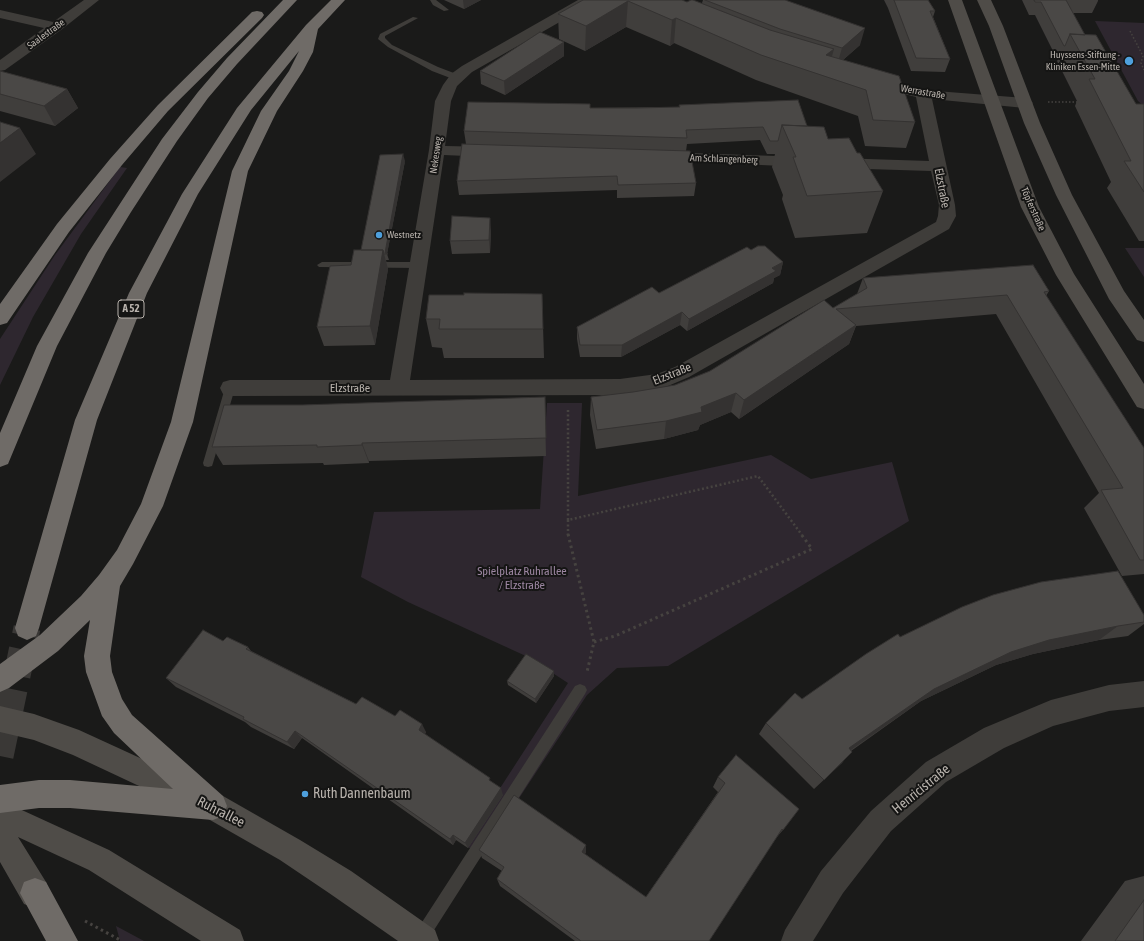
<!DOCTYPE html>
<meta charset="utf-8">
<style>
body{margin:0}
canvas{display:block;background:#1a1a19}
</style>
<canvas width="1144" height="941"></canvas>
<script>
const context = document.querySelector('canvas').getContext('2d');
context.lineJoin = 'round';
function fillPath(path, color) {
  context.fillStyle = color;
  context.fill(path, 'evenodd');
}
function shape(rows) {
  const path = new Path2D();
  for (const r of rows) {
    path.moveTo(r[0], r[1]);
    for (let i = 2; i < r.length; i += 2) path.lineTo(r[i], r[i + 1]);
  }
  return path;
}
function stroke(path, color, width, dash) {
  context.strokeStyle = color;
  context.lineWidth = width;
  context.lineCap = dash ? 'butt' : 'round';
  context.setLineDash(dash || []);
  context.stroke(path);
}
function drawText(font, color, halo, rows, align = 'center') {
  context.font = font + ' "Asap Condensed",sans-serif';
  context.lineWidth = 4;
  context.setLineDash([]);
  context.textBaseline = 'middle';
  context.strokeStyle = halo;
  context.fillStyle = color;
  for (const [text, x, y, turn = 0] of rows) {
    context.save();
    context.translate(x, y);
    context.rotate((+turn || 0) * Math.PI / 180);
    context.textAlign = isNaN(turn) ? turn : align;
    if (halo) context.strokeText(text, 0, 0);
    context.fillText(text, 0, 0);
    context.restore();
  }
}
const green = shape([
 [1095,21,1144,23,1144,106,1138,101],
 [120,167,127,168,81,234,33,317,0,385,0,339,55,255],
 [1125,248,1144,248,1144,277],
 [547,403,582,403,578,496,771,455,811,479,892,462,909,521,668,666,617,668,587,695,481,856,464,844,568,683,528,657,408,602,361,577,374,512,540,509],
 [116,926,144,941,120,941]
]);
const highwayTunnel = shape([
 [0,756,27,628]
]);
const pathFar2 = shape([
 [1130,31,1143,56,1141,63,1144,70],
 [1048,102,1079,102]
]);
const pathFar1 = shape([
 [568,410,568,520,758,476,802,535],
 [568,520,568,535]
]);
const path = shape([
 [568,534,594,642,587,672],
 [594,642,615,636,812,549,801,534],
 [85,921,122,941]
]);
const lane = shape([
 [430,0,436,0,449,10,444,11,433,5,430,0],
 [413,17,418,18,385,36,385,38,392,45,438,67,459,75,459,79,453,79,432,71,388,47,378,39,380,34,413,17],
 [322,262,419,262,424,265,419,268,319,267,317,265,322,262],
 [230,384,235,388,213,463,212,466,208,467,204,466,203,463,225,388,230,384],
 [580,684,585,686,587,690,585,694,427,941,414,941,412,938,415,933,575,686,580,684]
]);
const street = shape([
 [84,0,99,0,61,30,5,70,0,71,0,60,44,28,0,18,0,10,53,22,84,0],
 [578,0,595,0,593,3,472,72,457,86,451,101,445,146,490,147,496,149,498,152,496,155,490,157,444,155,410,380,620,379,657,374,675,367,936,222,938,216,939,205,931,171,836,168,830,166,828,163,830,160,836,158,929,161,916,97,870,85,868,82,870,79,875,78,923,90,1025,98,1030,100,1033,103,1030,106,1025,108,932,99,955,205,956,216,949,229,689,377,668,386,642,393,620,395,230,396,223,394,220,388,223,382,230,380,390,380,429,150,435,101,443,85,451,74,462,66,578,0],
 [661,152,804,157,810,159,812,162,810,165,804,167,655,160,653,157,655,154,661,152],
 [1144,681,1144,707,1109,711,1053,726,1004,748,946,782,891,831,843,893,813,941,781,941,785,930,821,871,871,811,926,762,984,728,1051,700,1109,685,1144,681]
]);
const secondary = shape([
 [948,0,962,0,1039,207,1074,274,1144,384,1144,409,1137,407,1056,275,1021,207,948,0],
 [977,0,991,0,1003,26,1040,123,1072,195,1124,291,1144,320,1144,342,1137,340,1109,299,1056,195,1024,123,989,26,977,0],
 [0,706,34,714,79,730,223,796,300,840,351,871,435,930,439,941,398,941,329,893,280,860,203,816,73,755,34,740,0,732,0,706],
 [0,800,109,850,240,930,244,941,201,941,89,870,18,837,46,882,50,893,46,904,35,908,24,904,0,862,0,800]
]);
const highway = shape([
 [283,0,297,0,237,64,208,98,177,141,131,212,106,253,57,346,8,464,0,467,0,433,37,346,88,253,162,139,198,92,227,58,283,0],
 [331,0,345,0,318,29,313,52,303,71,277,111,248,171,193,422,163,506,133,564,120,586,110,656,112,672,122,699,132,715,223,796,227,806,223,816,213,820,70,808,39,808,0,813,0,785,39,780,70,780,173,789,114,733,102,716,86,672,84,656,90,620,58,651,9,688,0,692,0,664,40,635,81,596,99,575,117,550,141,504,171,422,232,171,261,111,289,71,299,51,251,110,198,194,147,293,97,420,39,628,36,636,27,640,18,636,15,628,75,420,129,293,182,194,237,108,306,25,331,0],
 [257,11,262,12,264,15,262,18,168,111,122,165,69,232,7,323,0,325,0,304,57,224,110,159,158,105,252,12,257,11],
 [35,878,46,882,78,941,46,941,20,893,24,882,35,878]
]);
const wall = shape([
 [444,0,481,0,464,9],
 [583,0,687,2,702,3,703,0,785,0,860,45,843,60,915,122,906,148,865,146,858,116,756,80,674,43,670,46,626,27,585,51,559,39,558,14],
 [884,0,928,0,935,11,933,17,950,59,945,72,911,71,888,8],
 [1022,0,1098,0,1098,1,1092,13,1073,13,1085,35,1136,104,1144,104,1144,241,1139,241,1107,188,1111,182,1075,106,1077,101,1057,61,1058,59,1057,59,1035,15,1029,15],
 [564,42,564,56,505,95,481,84,480,71],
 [0,71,67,89,78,108,55,126,0,111],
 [679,105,807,126,828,139,857,153,883,191,867,233,795,238,782,199,783,195,772,167,775,154,767,154,760,140,687,144,686,151,696,183,694,196,617,198,617,190,459,195,457,181,466,144,464,131,590,108,679,107],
 [405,161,387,254,389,260,386,260,388,269,375,345,324,346,317,327,351,265,361,250],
 [491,231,490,253,452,254,450,241],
 [751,250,783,262,780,275,774,278,773,283,687,331,680,325,621,357,580,357,577,339,577,327,659,293],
 [863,278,1049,291,1046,296,1144,448,1144,574,1122,576,1084,508,1099,493,996,314,856,326,849,344,739,419,731,412,700,425,698,430,664,439,596,449,590,415,591,397,633,392,675,385,710,371,833,308,857,294],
 [542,294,544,358,444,358,442,348,432,347,426,319],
 [545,416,546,456,369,461,369,463,324,465,323,463,223,465,212,447],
 [1144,615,1144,624,1128,636,1099,640,1033,654,996,665,921,701,851,751,842,763,814,789,759,734,766,723,900,637],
 [223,641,248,647,251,651,356,704,395,716,426,732,425,734,491,782,503,795,468,848,456,840,453,845,302,738,294,749,251,727,245,722,176,687,166,678],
 [554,671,554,676,536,703,508,685,507,681],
 [718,777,783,830,776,838,709,941,575,941,500,886,497,879,502,871,482,858,479,850,586,852,585,854,646,897,718,792,713,787],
 [1144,876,1144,941,1081,941,1125,881]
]);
const shadedWall = shape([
 [463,0,481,0,464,9],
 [628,1,626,27,585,51,586,26],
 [676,18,674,43,670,46,672,20],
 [865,28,860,45,837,65,842,48],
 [564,42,564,56,505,95,504,81],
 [834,49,827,74,826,55],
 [67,89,78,108,55,126,44,106],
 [20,128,36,154,0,182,0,143],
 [403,154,405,161,387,254,385,253],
 [490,218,491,231,490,253,489,240],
 [383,250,388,269,375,345,370,326],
 [783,262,780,275,774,278,773,283,687,331,689,319],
 [682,312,680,325,621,357,622,345],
 [856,325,849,344,739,419,744,400],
 [736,393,731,412,700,425,698,430,664,439,666,421],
 [362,443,369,461,369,463,362,445],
 [1118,626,1099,640,1033,654,996,665,921,701,838,759,849,748,934,689,1011,652,1049,640],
 [554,671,554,676,536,703,535,699],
 [422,724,426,732,423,738,419,730],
 [295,731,302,738,294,749,287,742],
 [501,788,503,795,468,848,465,843],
 [453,835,456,840,453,845,450,839],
 [586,845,586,852,582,860,582,852]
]);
const building = shape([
 [583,0,682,0,687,2,691,0,693,0,770,30,834,49,826,55,899,76,915,122,873,120,866,90,761,55,676,18,672,20,628,1,586,26,558,14,583,0],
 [705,0,785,0,865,28,842,48,780,29,705,0],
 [894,0,928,0,935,11,930,11,950,59,916,58,894,0],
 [1034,0,1066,0,1085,35,1070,34,1065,46,1064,46,1041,2,1035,2,1034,0],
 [540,32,564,42,504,81,480,71,540,32],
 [1070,34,1096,35,1136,104,1144,104,1144,192,1124,161,1131,161,1089,79,1095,79,1070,34],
 [0,71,67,89,44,106,0,94,0,71],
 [798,100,807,126,782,125,778,141,770,141,763,127,686,130,687,138,464,131,468,102,590,104,590,108,636,108,680,107,679,105,798,100],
 [0,122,20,128,0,143,0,122],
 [782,125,824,127,828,139,849,138,857,153,860,153,883,191,807,196,793,157,796,157,782,125],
 [462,144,690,151,696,183,618,185,617,176,457,181,462,144],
 [403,154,385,253,388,254,384,254,383,250,361,250,380,155,403,154],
 [452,216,490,218,489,240,450,241,452,216],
 [758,246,765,246,783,262,772,268,776,271,689,319,682,312,622,345,580,345,577,327,652,287,659,293,747,247,751,250,758,246],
 [354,250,383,250,370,326,317,327,330,266,351,265,354,250],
 [1033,265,1049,291,1044,292,1144,448,1144,560,1140,560,1101,490,1123,488,1007,295,836,309,856,325,744,400,736,393,701,407,702,412,666,421,597,430,591,397,633,392,675,385,710,371,824,300,833,308,867,288,863,278,1033,265],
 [464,293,542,294,543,329,439,329,440,319,426,319,429,295,464,295,464,293],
 [545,397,546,438,362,443,362,445,317,447,317,445,212,447,224,405,302,405,545,397],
 [1118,571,1144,615,1144,622,1118,626,1049,640,1011,652,934,689,849,748,852,752,824,780,766,723,795,693,802,699,866,654,898,634,900,637,962,607,993,595,1041,582,1118,571],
 [203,630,223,641,227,637,248,647,246,649,356,704,362,697,395,716,400,710,422,724,419,730,490,778,489,780,501,788,465,843,453,835,450,839,295,731,287,742,243,719,244,717,166,678,203,630],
 [526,654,554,671,535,699,507,681,526,654],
 [736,755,799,809,783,830,782,829,709,941,581,941,497,879,504,867,479,850,514,795,586,845,582,852,646,897,725,783,718,777,736,755],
 [1144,900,1144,941,1115,941,1144,900]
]);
const markers = [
 [1129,61,5,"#4ea0dd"],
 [379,235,4,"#4ea0dd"],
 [305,794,4,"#4ea0dd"]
];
const farStreetnames = [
 ["Saalestraße",46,34,-36],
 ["Werrastraße",923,92,10],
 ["Nekesweg",436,155,-82],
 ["Am Schlangenberg",724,159,2],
 ["Töpferstraße",1033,209,66]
];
const farPoinames = [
 ["Huyssens-Stiftung -",1120,55],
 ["Kliniken Essen-Mitte",1120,67],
 ["Westnetz",387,235,"left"]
];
const shields = [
 [131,309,26]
];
const shieldNames = [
 ["A 52",131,309]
];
const streetNames = [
 ["Elzstraße",942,188,79],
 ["Elzstraße",672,374,-22],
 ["Elzstraße",350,388]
];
const parkNames = [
 ["Spielplatz Ruhrallee",522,571],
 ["/ Elzstraße",522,585]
];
const nearStreetnames = [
 ["Henricistraße",921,789,-39],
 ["Ruhrallee",221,812,27]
];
const nearPoinames = [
 ["Ruth Dannenbaum",313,794]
];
fillPath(green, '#2e272f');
stroke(highwayTunnel, '#3a3836', 27, [27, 14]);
stroke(pathFar2, '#464340', 1.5, [1.5, 2]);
stroke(pathFar1, '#464340', 2.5, [2, 2.5]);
stroke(path, '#464340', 3, [2.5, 3.5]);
fillPath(lane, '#3f3d3a');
fillPath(street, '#3f3d3a');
fillPath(secondary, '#4f4c48');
fillPath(highway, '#6f6b67');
fillPath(wall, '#403e3c');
fillPath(shadedWall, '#343231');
fillPath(building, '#4a4846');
stroke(building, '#343231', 1);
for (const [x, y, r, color] of markers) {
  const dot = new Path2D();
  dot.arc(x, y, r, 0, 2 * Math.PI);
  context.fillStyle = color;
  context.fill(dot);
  stroke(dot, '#151514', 1.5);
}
drawText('10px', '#b8b2ac', '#151514', farStreetnames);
drawText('10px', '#b8b2ac', '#151514', farPoinames, 'right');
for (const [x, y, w] of shields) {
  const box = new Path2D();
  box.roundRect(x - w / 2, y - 9, w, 18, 3);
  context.fillStyle = '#151514';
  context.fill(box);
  stroke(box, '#b8b2ac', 1);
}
drawText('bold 11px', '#b8b2ac', null, shieldNames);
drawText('12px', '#b8b2ac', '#151514', streetNames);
drawText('12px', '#9c86a1', '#151514', parkNames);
drawText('14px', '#b8b2ac', '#151514', nearStreetnames);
drawText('14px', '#b8b2ac', '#151514', nearPoinames, 'left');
</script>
